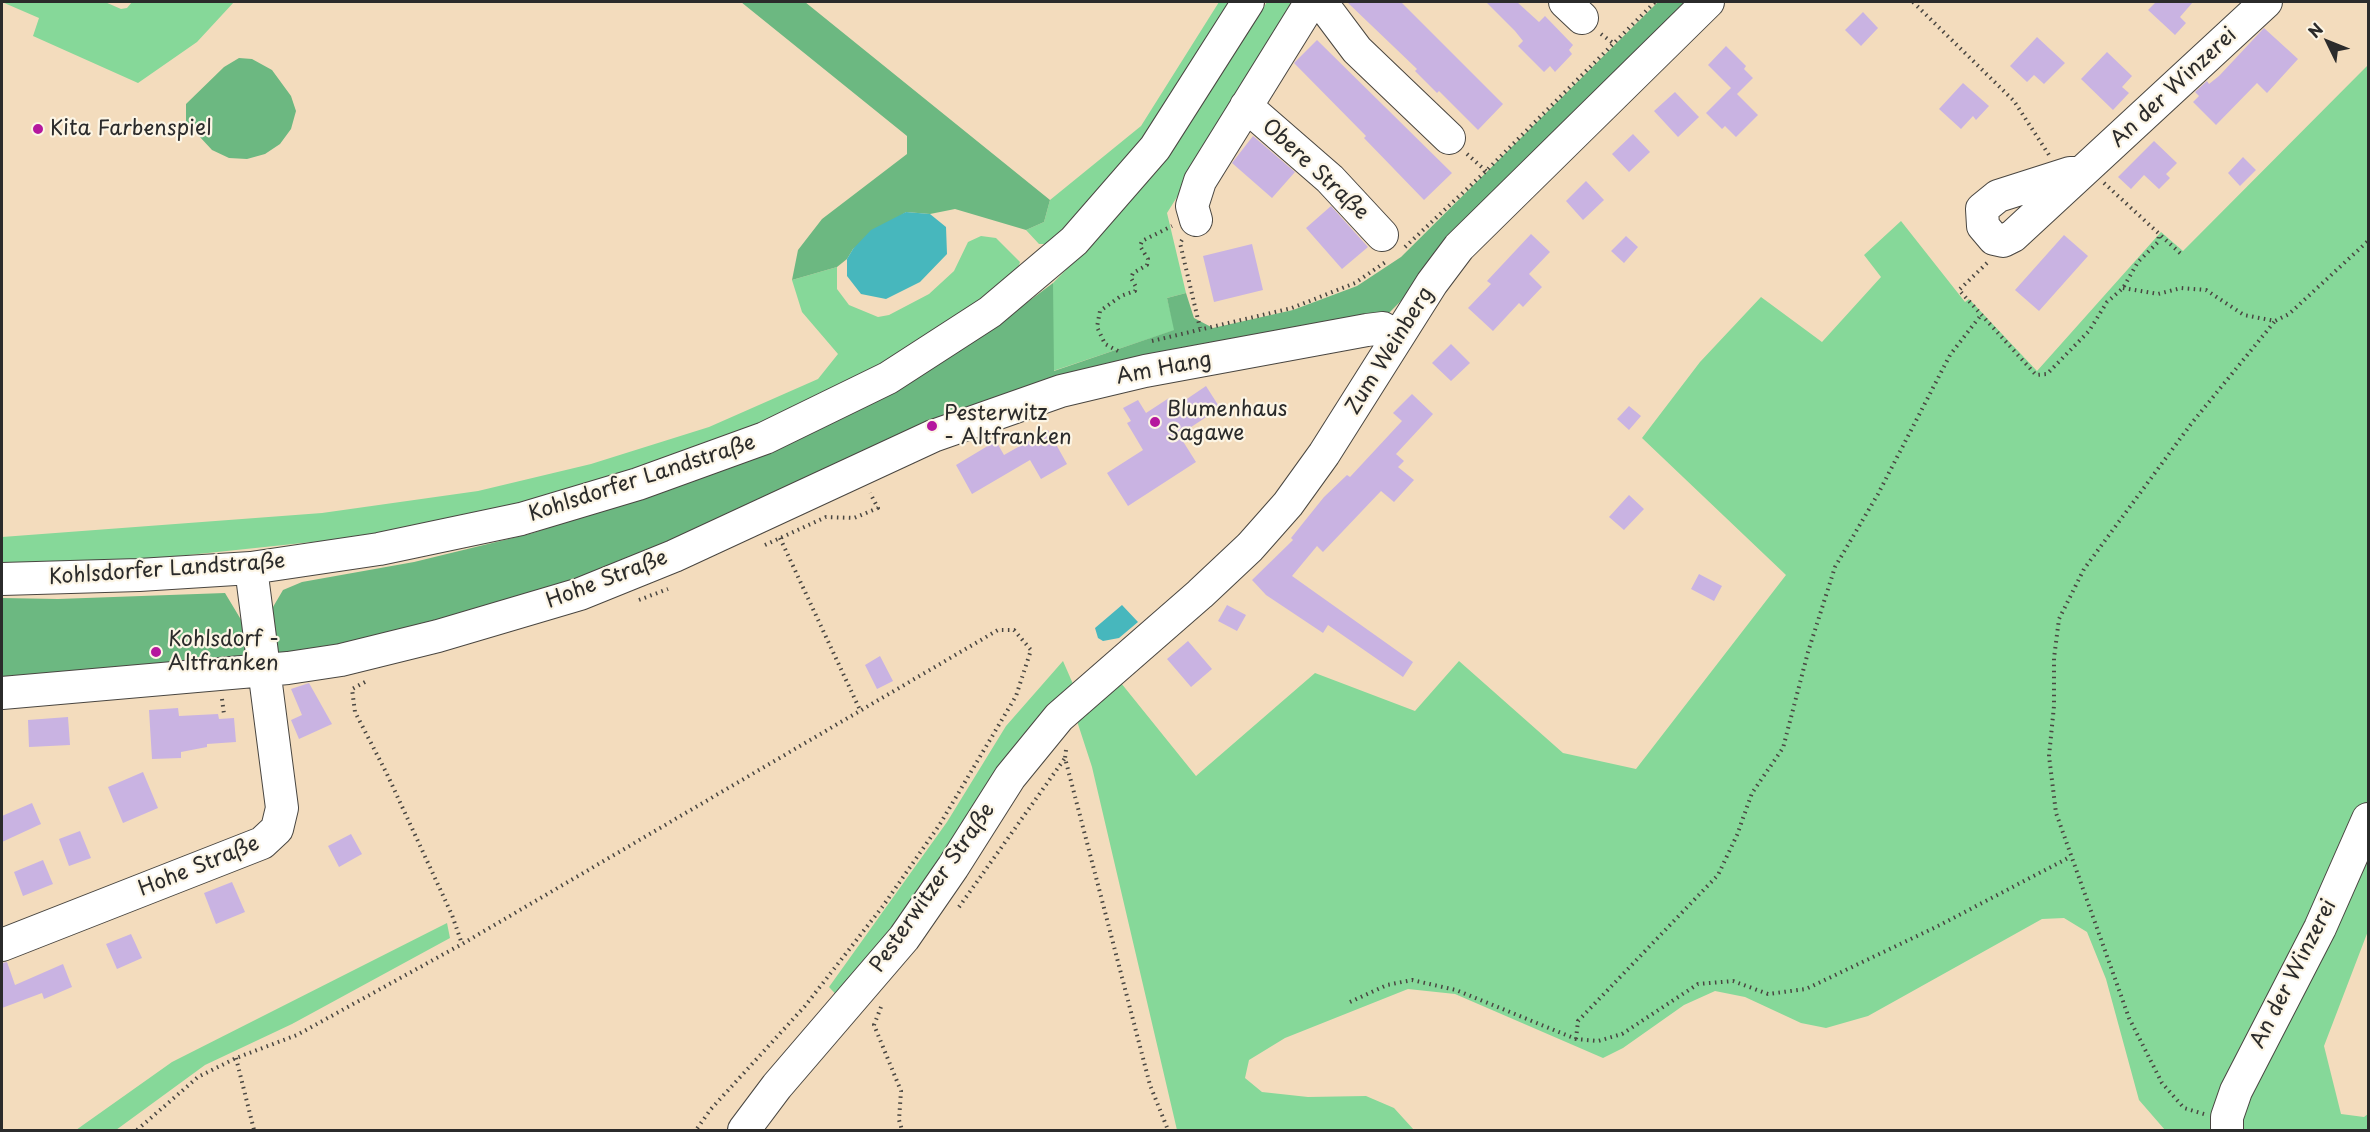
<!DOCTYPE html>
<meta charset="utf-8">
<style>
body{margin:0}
#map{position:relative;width:2370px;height:1132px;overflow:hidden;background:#f3dcbd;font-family:"Playpen Sans",sans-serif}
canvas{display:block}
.frame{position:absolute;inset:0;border:3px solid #2b2b2b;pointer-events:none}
.north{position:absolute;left:2298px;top:12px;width:60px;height:60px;-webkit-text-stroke:4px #fcf5e5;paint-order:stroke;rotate:313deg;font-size:16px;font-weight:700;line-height:24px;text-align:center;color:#2b2b2b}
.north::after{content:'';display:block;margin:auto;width:21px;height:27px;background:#2b2b2b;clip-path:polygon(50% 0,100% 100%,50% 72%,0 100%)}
</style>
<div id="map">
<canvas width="2370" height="1132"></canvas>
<div class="frame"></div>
<div class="north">N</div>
</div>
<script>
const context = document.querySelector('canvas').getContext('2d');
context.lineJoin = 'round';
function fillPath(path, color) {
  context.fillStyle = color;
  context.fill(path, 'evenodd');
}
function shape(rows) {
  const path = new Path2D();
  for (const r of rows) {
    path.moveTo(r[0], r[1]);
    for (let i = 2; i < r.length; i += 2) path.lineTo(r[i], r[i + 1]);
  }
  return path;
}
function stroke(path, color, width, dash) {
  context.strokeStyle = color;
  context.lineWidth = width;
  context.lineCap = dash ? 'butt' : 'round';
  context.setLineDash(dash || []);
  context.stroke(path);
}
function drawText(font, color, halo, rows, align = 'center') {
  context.font = font + ' "Playpen Sans",sans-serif';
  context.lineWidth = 4.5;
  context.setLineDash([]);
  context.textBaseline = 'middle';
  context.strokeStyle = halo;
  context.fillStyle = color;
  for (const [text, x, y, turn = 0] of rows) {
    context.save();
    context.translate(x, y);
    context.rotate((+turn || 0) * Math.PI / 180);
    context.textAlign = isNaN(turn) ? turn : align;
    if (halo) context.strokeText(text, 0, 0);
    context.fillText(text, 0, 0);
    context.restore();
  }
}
const green = shape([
 [2,2,105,2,121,9,127,8,132,2,234,2,197,42,138,83,33,36,39,18],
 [1219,2,1234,2,1144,144,1051,244,1039,244,1026,230,1044,222,1050,200,1141,126],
 [1267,2,1299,2,1167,213,1186,293,1167,298,1175,330,1053,371,1053,283,1102,233,1148,181,1191,121],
 [2368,65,2368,931,2324,1046,2341,1114,2364,1117,2368,1114,2368,1130,2165,1130,2139,1100,2106,979,2087,932,2064,918,2042,919,1868,1016,1826,1028,1801,1023,1745,997,1715,991,1684,1005,1623,1048,1603,1058,1455,994,1408,989,1285,1038,1249,1060,1245,1078,1262,1092,1308,1097,1366,1096,1394,1108,1414,1130,1177,1130,1092,767,1077,721,1018,791,944,908,857,1017,829,987,947,822,1006,726,1063,661,1073,684,1121,683,1196,776,1315,673,1415,711,1459,661,1563,753,1636,769,1786,575,1642,438,1700,362,1761,297,1822,342,1881,277,1864,255,1901,221,1965,302,1969,299,2037,371,2161,232,2183,251],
 [981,236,996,238,1020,262,1015,277,910,352,768,423,597,486,379,535,141,560,2,567,2,537,322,513,478,491,591,464,709,427,818,379,838,354,802,312,792,280,837,267,837,289,849,305,878,317,889,315,929,294,954,271,968,242],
 [447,923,450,938,292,1024,205,1065,116,1130,76,1130,172,1062]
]);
const forest = shape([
 [741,2,805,2,1050,200,1044,222,1026,230,955,209,930,214,906,212,853,249,847,259,837,267,792,280,798,250,822,219,907,154,907,136],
 [1658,2,1697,2,1387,315,1139,366,577,585,327,652,271,658,273,607,283,590,302,582,414,562,533,533,767,453,889,392,997,325,1053,283,1054,371,1174,330,1167,298,1186,293,1194,318,1213,328,1293,310,1357,286,1401,257],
 [239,58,252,59,272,70,291,96,296,111,291,129,280,144,265,154,247,159,229,158,212,150,186,122,186,104,224,67],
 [225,593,243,623,251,659,2,680,2,598,58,599]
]);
const water = shape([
 [906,212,930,214,946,227,947,254,920,282,886,299,861,294,847,276,847,259,853,249,871,230],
 [1122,605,1138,622,1119,638,1103,641,1098,638,1095,628]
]);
const building = shape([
 [1347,2,1401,2,1503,104,1478,130,1439,91,1437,93,1415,71,1417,69],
 [1486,2,1517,2,1539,22,1545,16,1573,45,1569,50,1572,54,1555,72,1550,66,1544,72,1518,46,1523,41,1515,31],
 [2156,2,2193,2,2180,17,2186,23,2175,35,2148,10],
 [1863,12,1878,28,1861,46,1845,30],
 [2264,28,2298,59,2267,93,2257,83,2216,125,2193,102,2199,96,2195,92,2207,81,2209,84,2219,76],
 [2037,37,2065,63,2044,84,2034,75,2027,82,2010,66],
 [1317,40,1452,173,1424,200,1364,138,1366,136,1294,63],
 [1726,46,1746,66,1744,69,1753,78,1737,94,1758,115,1736,137,1725,126,1722,129,1706,113,1731,88,1708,65],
 [2107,52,2132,76,2122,87,2129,93,2113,110,2081,79],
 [1963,83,1989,106,1976,120,1973,116,1961,129,1939,109],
 [1675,92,1699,117,1678,137,1654,111],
 [1633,134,1650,152,1629,172,1612,154],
 [1253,136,1295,172,1272,198,1232,163],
 [2154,141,2177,163,2166,174,2170,178,2159,189,2144,175,2131,189,2118,177],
 [2243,157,2256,170,2240,186,2228,173],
 [1586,181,1604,200,1583,220,1566,201],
 [1331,206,1368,247,1342,269,1306,228],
 [1531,234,1550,252,1529,274,1542,287,1523,307,1519,303,1493,331,1468,308,1491,284,1487,281],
 [2064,235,2088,256,2039,311,2015,290],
 [1626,236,1638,247,1624,263,1611,251],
 [1252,244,1263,290,1214,302,1203,256],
 [1451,344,1470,363,1451,381,1432,363],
 [1206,386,1220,408,1179,435,1196,462,1128,506,1107,473,1143,450,1127,423,1131,421,1123,408,1138,400,1146,413,1169,398,1175,407],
 [1412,394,1433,414,1396,454,1404,461,1398,467,1414,480,1394,502,1381,491,1323,552,1317,546,1292,576,1413,662,1403,677,1328,625,1323,633,1266,595,1252,580,1293,540,1291,538,1324,497,1347,475,1350,477,1402,421,1393,413],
 [1629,406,1641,416,1629,430,1617,419],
 [1048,430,1067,464,1041,479,1030,460,972,494,956,465,996,441,1004,455],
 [1629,495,1644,509,1624,530,1609,517],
 [1699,574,1722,586,1714,601,1691,589],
 [1227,605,1246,615,1237,631,1218,621],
 [1188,641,1212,669,1191,687,1167,659],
 [880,656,893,681,877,689,865,665],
 [309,683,332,724,299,739,291,720,302,715,291,689],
 [178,708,179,716,218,714,219,719,234,718,236,742,207,744,207,747,181,752,181,758,152,759,149,710],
 [68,717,70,745,29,747,28,720],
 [143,772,158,808,123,823,108,787],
 [32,803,41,824,2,842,2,816],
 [80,831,91,858,69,866,59,839],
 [351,834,362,854,339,867,328,846],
 [43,860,53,884,23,896,14,872],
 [232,882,245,912,216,924,204,893],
 [131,934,142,958,117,969,106,944],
 [7,962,15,985,63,964,72,987,44,999,42,993,2,1008,2,963]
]);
const path = shape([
 [1913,2,2014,101,2049,155],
 [1601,34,1613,43],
 [1467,154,1486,171],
 [2104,183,2181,254],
 [1182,240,1180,243,1200,328],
 [1405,247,1486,171,1655,2],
 [1987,263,1959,290,2036,375,2047,374,2089,331,2107,302,2123,288,2138,262,2158,242,2159,235],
 [2123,288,2158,294,2181,288,2206,290,2244,315,2275,321,2289,314,2368,241],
 [1152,341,1292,308,1355,283,1387,261],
 [1118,351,1105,344,1097,327,1100,311,1121,296,1135,291,1136,287,1131,278,1133,273,1147,265,1148,259,1140,246,1142,241,1172,226],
 [780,538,860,710],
 [765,545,826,517,854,518,878,508,870,493],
 [639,600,668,589],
 [365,682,352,689,355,712,387,774,452,915,462,944],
 [222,699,224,714],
 [1066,750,1065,758,1150,1085,1168,1130],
 [959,907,1065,758],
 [1350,1002,1387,985,1412,980,1456,990,1576,1039,1598,1041,1622,1034,1698,984,1733,981,1768,994,1806,989,1938,926,2070,857],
 [881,1007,874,1025,901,1091,899,1120,902,1130],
 [1576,1039,1578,1021,1718,875,1737,835,1752,793,1783,748,1808,652,1835,567,1878,494,1950,355,1981,315],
 [236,1058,254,1130],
 [2204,1114,2184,1108,2162,1083,2129,1018,2056,813,2049,756,2054,706,2054,658,2059,619,2084,569,2191,424,2275,321],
 [137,1130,198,1077,236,1058,297,1035,462,944,998,630,1014,630,1031,650,1016,696,940,824,883,906,805,1006,711,1109,696,1130]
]);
const minor = shape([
 [1321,2,1357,50,1449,138],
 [1565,2,1582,18],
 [1246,106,1330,179,1382,235],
 [2081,173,2070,173,1998,196,1982,209,1983,226,1994,239,2003,241,2013,236,2266,2],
 [1196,220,1192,206,1200,181,1311,2],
 [2,579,139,575,251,568,379,549,521,519,638,484,765,438,888,378,990,312,1074,241,1155,148,1248,2],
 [2,693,288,668,341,660,438,636,580,594,674,556,933,436,1061,391,1145,371,1367,330,1383,328,1397,338],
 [2,945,262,843,277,829,282,808,251,568],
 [744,1130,777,1086,904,938,953,867,1010,777,1059,717,1200,594,1250,547,1288,504,1324,454,1432,283,1459,247,1708,2],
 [2227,1130,2227,1117,2236,1091,2320,928,2368,819]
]);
const markers = [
 [38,129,6,"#b5179e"],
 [1155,422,6,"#b5179e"],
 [932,426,6,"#b5179e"],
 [156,652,6,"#b5179e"]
];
const streetNames = [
 ["An der Winzerei",2174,88,-43],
 ["Obere Straße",1315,170,43],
 ["Zum Weinberg",1390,351,-58],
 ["Am Hang",1164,369,-11],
 ["Kohlsdorfer Landstraße",642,479,-18],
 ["Kohlsdorfer Landstraße",167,570,-4],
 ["Hohe Straße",607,580,-21],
 ["Hohe Straße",199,867,-22],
 ["Pesterwitzer Straße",933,888,-55],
 ["An der Winzerei",2294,974,-63]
];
const poiNames = [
 ["Kita Farbenspiel",50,129],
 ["Blumenhaus",1167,410],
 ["Sagawe",1167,434],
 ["Pesterwitz",944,414],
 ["- Altfranken",944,438],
 ["Kohlsdorf -",168,640],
 ["Altfranken",168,664]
];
fillPath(green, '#86d899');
fillPath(forest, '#6cb881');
fillPath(water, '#47b7bd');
fillPath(building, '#c9b3e2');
stroke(minor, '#494641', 34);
stroke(path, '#494641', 4, [1.5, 4.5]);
stroke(minor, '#fff', 32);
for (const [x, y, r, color] of markers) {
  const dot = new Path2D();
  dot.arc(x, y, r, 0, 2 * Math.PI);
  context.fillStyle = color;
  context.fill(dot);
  stroke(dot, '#fcf5e5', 2);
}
drawText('21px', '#2b2b2b', '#fcf5e5', streetNames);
drawText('21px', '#2b2b2b', '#fcf5e5', poiNames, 'left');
</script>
